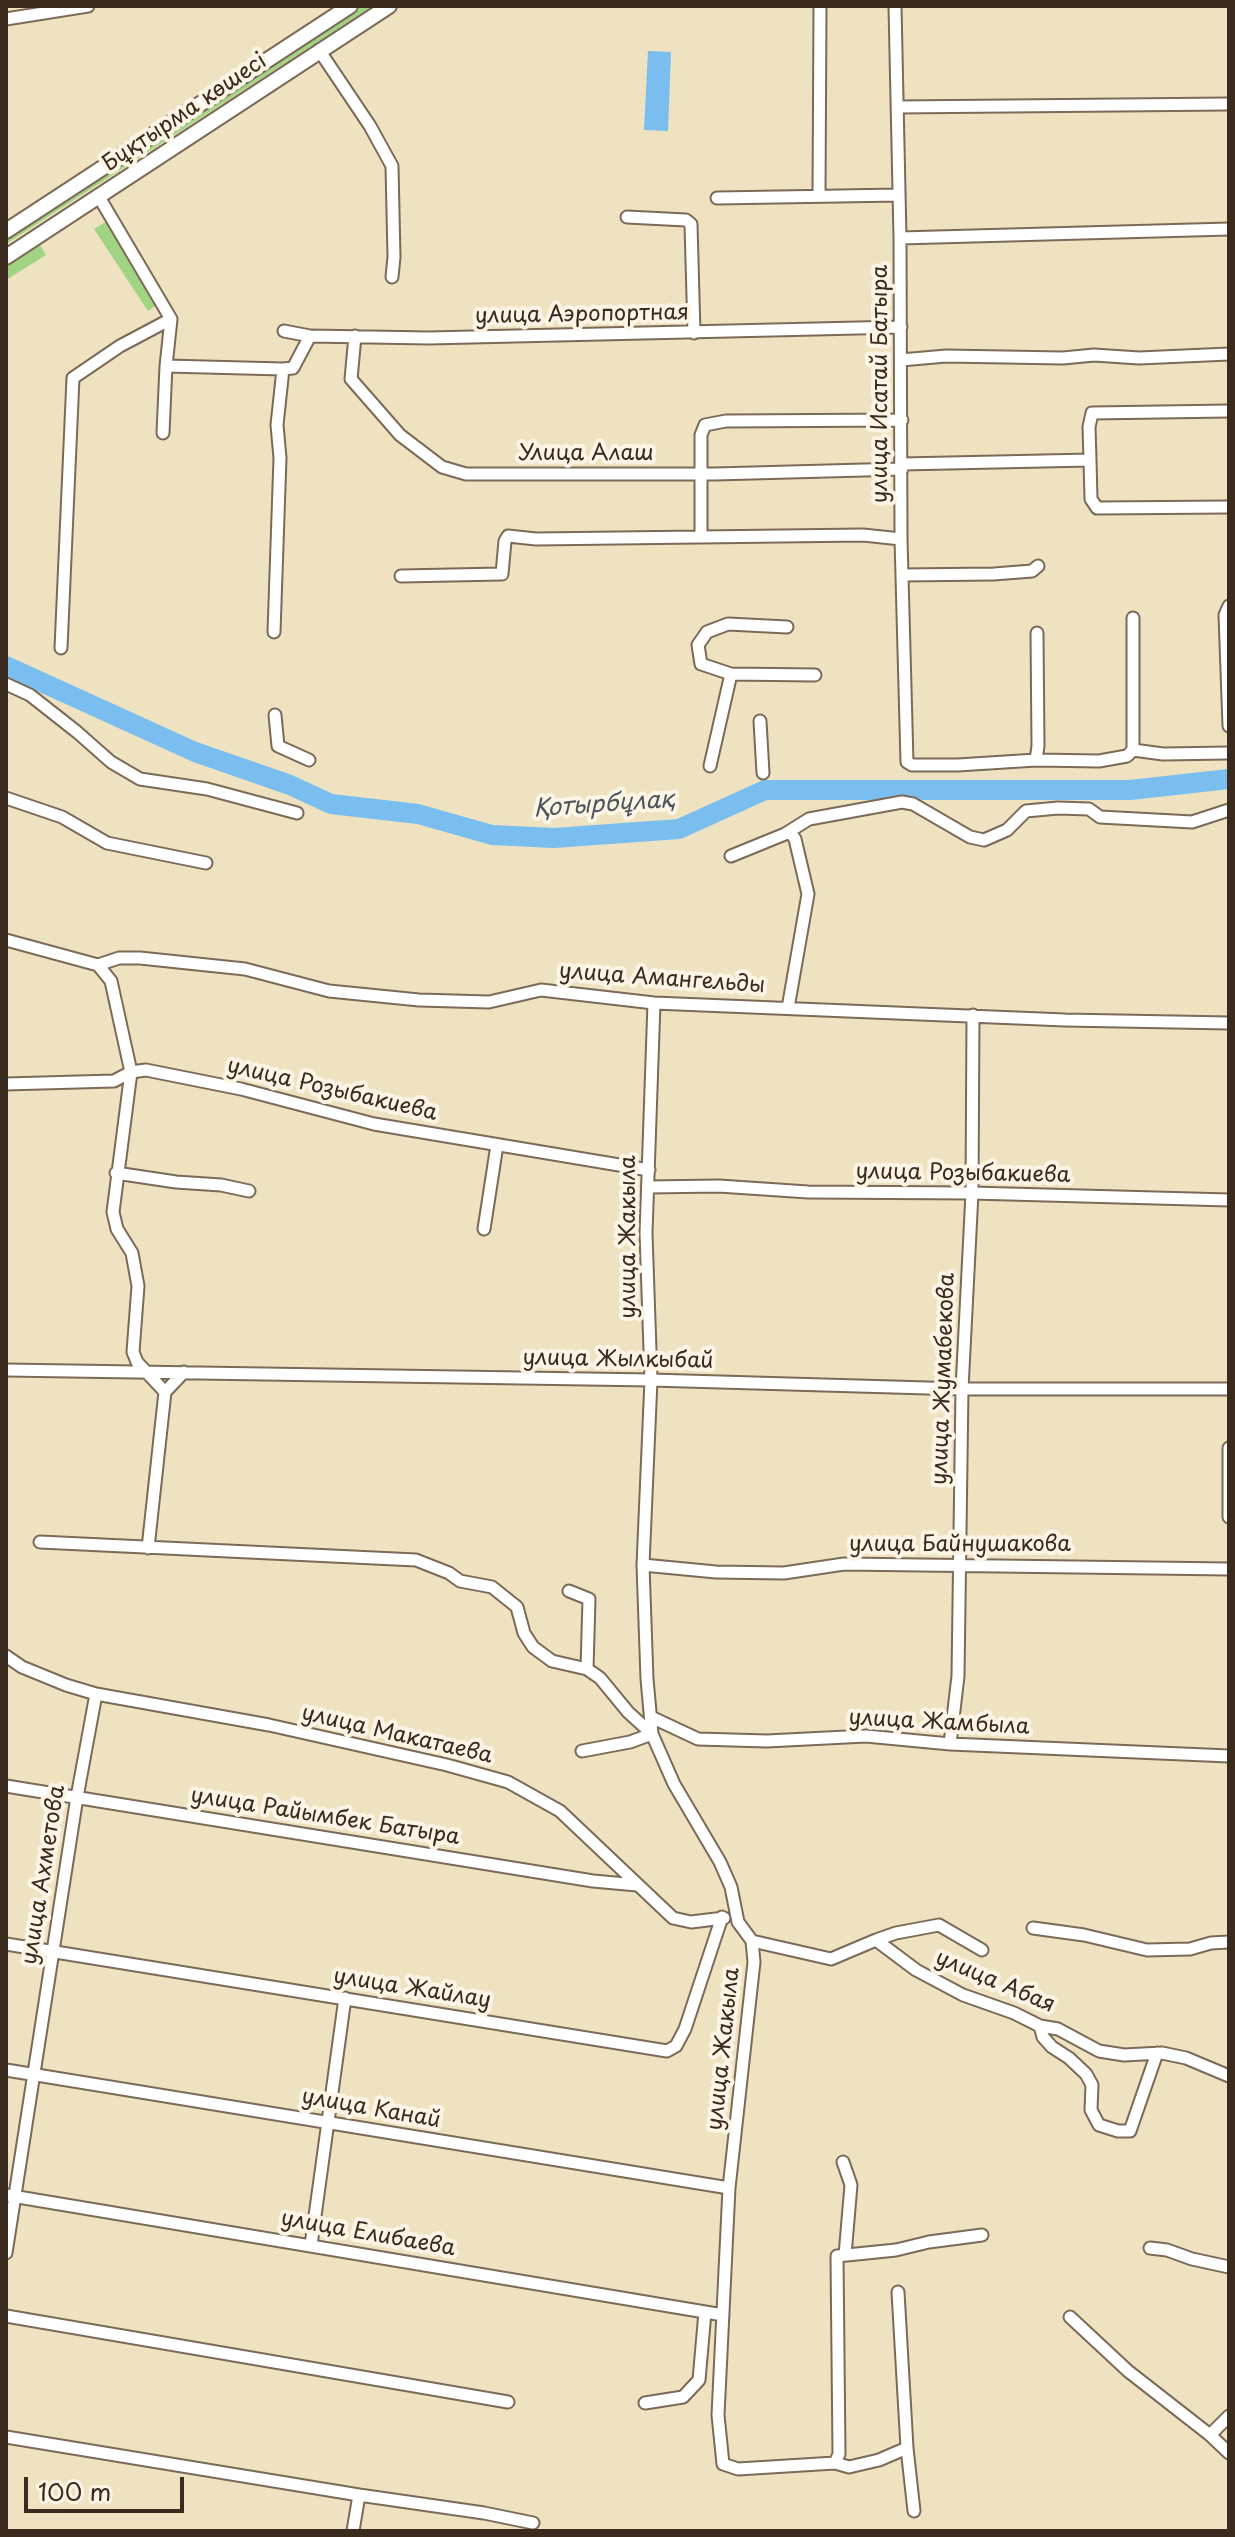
<!DOCTYPE html>
<meta charset="utf-8">
<style>
body{margin:0}
#map{position:relative;width:1235px;height:2537px;overflow:hidden;background:#eee2c1;font-family:"Playpen Sans",sans-serif}
canvas{display:block}
.frame{position:absolute;inset:0;border:8px solid #3b2a1e;pointer-events:none}
.scale{position:absolute;left:24px;top:2477px;width:160px;height:36px;box-sizing:border-box;border:4px solid #3b2a1e;border-top:0;padding-left:10px;font-size:24px;line-height:28px;white-space:nowrap;color:#3b2a1e;-webkit-text-stroke:6px #fcf5e5;paint-order:stroke}
</style>
<div id="map">
<canvas width="1235" height="2537"></canvas>
<div class="frame"></div>
<div class="scale">100 m</div>
</div>
<script>
const context = document.querySelector('canvas').getContext('2d');
context.lineJoin = 'round';
function fillPath(path, color) {
  context.fillStyle = color;
  context.fill(path, 'evenodd');
}
function shape(rows) {
  const path = new Path2D();
  for (const r of rows) {
    path.moveTo(r[0], r[1]);
    for (let i = 2; i < r.length; i += 2) path.lineTo(r[i], r[i + 1]);
  }
  return path;
}
function stroke(path, color, width, dash) {
  context.strokeStyle = color;
  context.lineWidth = width;
  context.lineCap = dash ? 'butt' : 'round';
  context.setLineDash(dash || []);
  context.stroke(path);
}
function drawText(font, color, halo, rows, align = 'center') {
  context.font = font + ' "Playpen Sans",sans-serif';
  context.lineWidth = 8;
  context.setLineDash([]);
  context.textBaseline = 'middle';
  context.strokeStyle = halo;
  context.fillStyle = color;
  for (const [text, x, y, turn = 0] of rows) {
    context.save();
    context.translate(x, y);
    context.rotate((+turn || 0) * Math.PI / 180);
    context.textAlign = isNaN(turn) ? turn : align;
    if (halo) context.strokeText(text, 0, 0);
    context.fillText(text, 0, 0);
    context.restore();
  }
}
const green = shape([
 [362,6,373,6,6,244,6,237],
 [106,222,155,306,148,311,94,229],
 [40,245,46,255,6,280,6,267]
]);
const water = shape([
 [648,51,671,52,668,131,644,130]
]);
const river = shape([
 [6,666,195,752,290,785,331,804,418,814,492,835,554,838,679,829,765,790,1130,790,1229,779]
]);
const minor = shape([
 [895,6,900,238,901,539,907,762,912,765,958,765,1036,760,1038,746,1037,633],
 [6,19,88,6],
 [319,50,370,126,392,166,394,257,392,277],
 [897,107,1229,104],
 [819,196,820,6],
 [99,197,171,319,166,366,283,369,277,425,280,458,274,632],
 [717,198,899,195],
 [627,217,686,220,691,224,694,333],
 [900,238,1229,229],
 [284,331,310,336],
 [355,336,351,379,400,435,442,467,466,474,715,474,902,469],
 [901,360,946,356,1063,358,1094,355,1139,358,1229,354],
 [283,369,293,368,310,336,429,338,901,327],
 [163,433,166,366],
 [1090,460,1091,499,1097,508,1229,507],
 [902,464,1090,460,1089,427,1092,413,1229,411],
 [701,536,701,435,705,425,726,421,902,420],
 [902,575,994,574,1032,571,1038,566],
 [401,576,502,574,505,541,508,536,536,539,863,535,901,539],
 [1229,606,1225,615,1229,726],
 [61,648,73,378,120,346,171,319],
 [731,674,701,664,698,645,707,632,728,624,787,627],
 [6,684,30,695,77,732,111,762,140,779,207,789,297,813],
 [275,715,278,746,309,760],
 [760,721,763,773],
 [1133,750,1163,754,1229,753],
 [1036,760,1099,761,1127,756,1133,750,1133,618],
 [710,766,731,674,815,675],
 [6,798,62,817,107,843,206,863],
 [731,856,785,834,809,819,902,802,913,804,970,837,984,840,1007,830,1026,811,1058,808,1089,809,1100,817,1192,822,1229,810],
 [6,940,98,965,119,958,140,958,245,969,329,991,419,1000,489,1002,541,990,654,1003,1065,1020,1229,1023],
 [98,965,111,981,131,1072,113,1212,117,1229,132,1253,138,1286,133,1352,137,1362,165,1392,148,1548],
 [654,1003,646,1233,651,1380,643,1565,647,1679,652,1734,674,1784,720,1862,731,1887,738,1922,752,1941,754,1962,729,2188,718,2415,723,2464,738,2469,835,2463,839,2454,837,2256,896,2250,929,2242,982,2235],
 [788,1008,808,894,795,839,790,832],
 [6,1084,114,1081,131,1072,146,1070,241,1089,374,1124,649,1170],
 [116,1173,176,1182,221,1185,249,1191],
 [648,1187,719,1186,808,1192,972,1193,1229,1200],
 [484,1229,497,1145],
 [6,1370,651,1380,962,1389,1229,1389],
 [165,1392,184,1372],
 [1229,1448,1229,1517],
 [40,1542,416,1560,449,1573,460,1581,492,1587,517,1607,524,1633,533,1647,552,1661,587,1669,600,1678,628,1712,652,1734,630,1742,582,1751],
 [643,1565,716,1572,784,1573,844,1564,1229,1569],
 [569,1591,589,1599,587,1669],
 [6,1656,22,1667,66,1685,96,1694,269,1725,447,1765,508,1782,560,1811,673,1918,691,1922,724,1918],
 [651,1717,698,1739,767,1741,866,1736,950,1744,1229,1756],
 [950,1744,958,1676,962,1389,972,1193,973,1015],
 [6,1786,593,1881,637,1885],
 [1033,1928,1084,1935,1147,1950,1190,1949,1211,1943,1229,1942],
 [876,1940,896,1933,939,1925,982,1950],
 [752,1941,831,1959,876,1940,916,1970,963,1995,1014,2013,1040,2026,1058,2029,1099,2051,1124,2055,1162,2053,1186,2058,1229,2076],
 [6,1944,667,2051,676,2046,685,2029,722,1917],
 [1040,2026,1043,2037,1052,2047,1069,2058,1086,2074,1092,2085,1091,2110,1099,2125,1118,2131,1130,2131,1157,2053],
 [6,2070,729,2188],
 [843,2162,851,2185,845,2255],
 [6,2195,723,2315],
 [311,2245,345,1998],
 [1150,2248,1167,2250,1192,2259,1229,2267],
 [6,2253,77,1797,96,1694],
 [898,2292,907,2448],
 [6,2316,508,2402],
 [1070,2317,1128,2371,1210,2435,1229,2453],
 [645,2403,683,2397,699,2380,705,2312],
 [1210,2435,1229,2416],
 [6,2437,359,2495,484,2513,533,2523],
 [835,2463,849,2467,879,2460,907,2448,914,2511],
 [353,2531,359,2495]
]);
const major = shape([
 [6,231,350,6],
 [6,257,389,6]
]);
const streetNames = [
 ["Бұқтырма көшесі",185,113,-34],
 ["улица Аэропортная",582,315,-1],
 ["улица Исатай Батыра",881,384,-90],
 ["Улица Алаш",586,454],
 ["улица Амангельды",662,979,4],
 ["улица Розыбакиева",332,1090,13],
 ["улица Розыбакиева",963,1174,1],
 ["улица Жакыла",629,1237,-90],
 ["улица Жылкыбай",618,1360,1],
 ["улица Жумабекова",944,1379,-88],
 ["улица Байнушакова",960,1545],
 ["улица Жамбыла",939,1723,3],
 ["улица Макатаева",397,1735,13],
 ["улица Райымбек Батыра",325,1817,9],
 ["улица Ахметова",44,1875,-81],
 ["улица Абая",995,1982,23],
 ["улица Жайлау",412,1989,9],
 ["улица Жакыла",724,2049,-84],
 ["улица Канай",371,2109,10],
 ["улица Елибаева",368,2234,10]
];
const waterNames = [
 ["Қотырбұлақ",604,805,-4]
];
fillPath(green, '#a0d382');
fillPath(water, '#7abef0');
stroke(river, '#7abef0', 20);
stroke(minor, '#7a6a57', 15);
stroke(major, '#7a6a57', 18);
stroke(minor, '#fff', 11);
stroke(major, '#fff', 14);
drawText('22px', '#3b2a1e', '#fcf5e5', streetNames);
drawText('italic 24px', '#4e565d', '#fcf5e5', waterNames);
</script>
